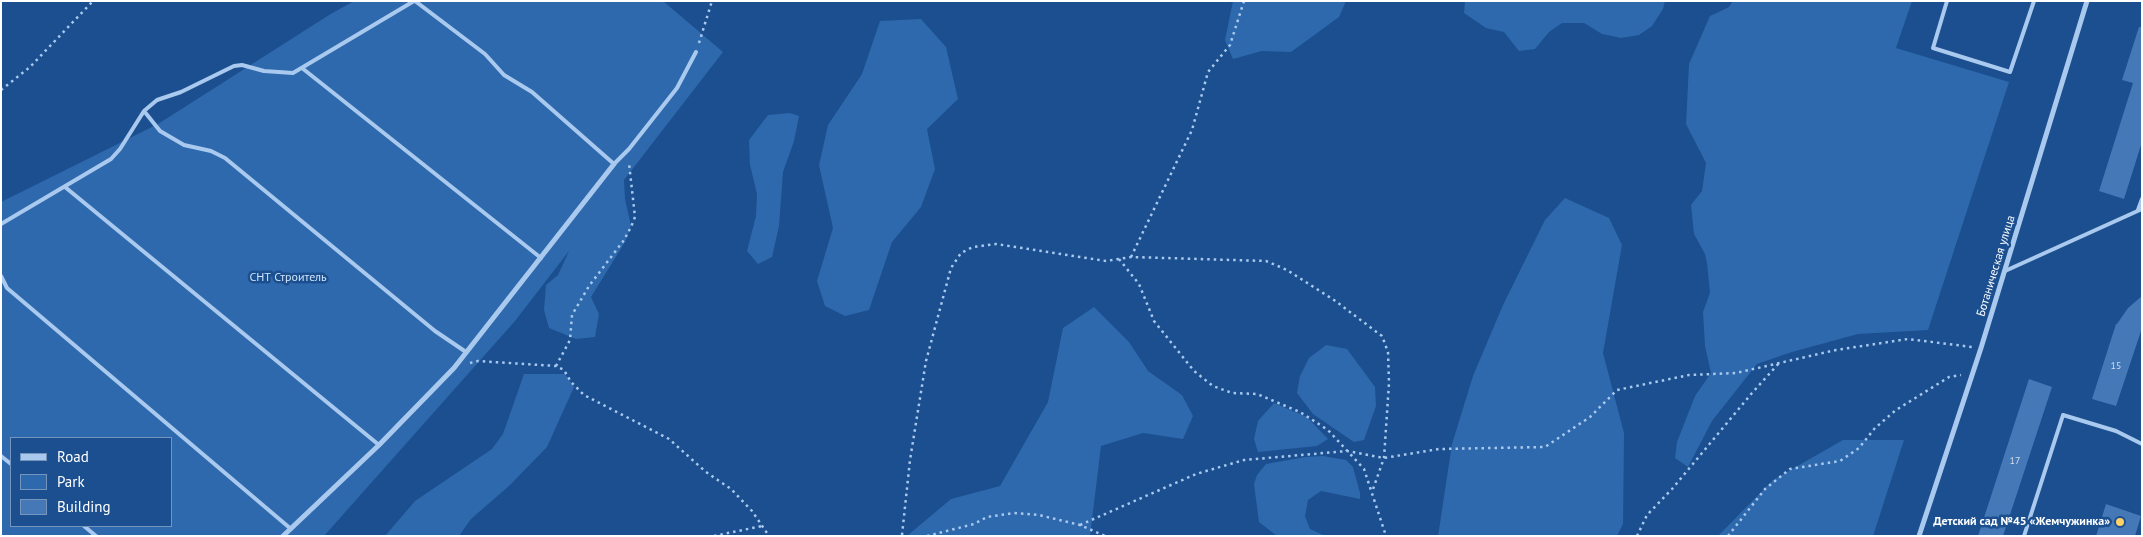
<!DOCTYPE html>
<meta charset="utf-8">
<style>
body{margin:0}
#map{position:relative;width:2143px;height:537px;overflow:hidden;background:#1b4f8f;font-family:"PT Sans",sans-serif}
canvas{display:block}
.frame{position:absolute;inset:0;border:2px solid #fff;pointer-events:none}
.legend{position:absolute;left:10px;top:437px;width:162px;height:90px;box-sizing:border-box;background:#1b4f8f;border:1px solid #7695bc;margin:0;padding:6px 9px;list-style:none;font-size:15px;color:#fff}
.legend li{display:flex;align-items:center;gap:10px;height:25px}
.legend b{width:25px;border:1px solid #7695bc}
</style>
<div id="map">
<canvas width="2143" height="537"></canvas>
<div class="frame"></div>
<ul class="legend">
<li><b style="height:6px;background:#a9c9ee"></b>Road</li>
<li><b style="height:14px;background:#2e69ad"></b>Park</li>
<li><b style="height:14px;background:#4478b7"></b>Building</li>
</ul>
</div>
<script>
const context = document.querySelector('canvas').getContext('2d');
context.lineJoin = 'round';
function fillPath(path, color) {
  context.fillStyle = color;
  context.fill(path, 'evenodd');
}
function shape(rows) {
  const path = new Path2D();
  for (const r of rows) {
    path.moveTo(r[0], r[1]);
    for (let i = 2; i < r.length; i += 2) path.lineTo(r[i], r[i + 1]);
  }
  return path;
}
function stroke(path, color, width, dash) {
  context.strokeStyle = color;
  context.lineWidth = width;
  context.lineCap = dash ? 'butt' : 'round';
  context.setLineDash(dash || []);
  context.stroke(path);
}
function drawText(font, color, halo, rows, align = 'center') {
  context.font = font + ' "PT Sans",sans-serif';
  context.lineWidth = 5;
  context.setLineDash([]);
  context.textBaseline = 'middle';
  context.strokeStyle = halo;
  context.fillStyle = color;
  for (const [text, x, y, turn = 0] of rows) {
    context.save();
    context.translate(x, y);
    context.rotate((+turn || 0) * Math.PI / 180);
    context.textAlign = isNaN(turn) ? turn : align;
    if (halo) context.strokeText(text, 0, 0);
    context.fillText(text, 0, 0);
    context.restore();
  }
}
const green = shape([
 [354,1,663,1,723,52,624,180,625,199,631,226,625,242,591,297,599,314,595,337,576,339,549,328,544,310,546,285,558,275,569,251,515,321,324,536,1,536,1,202,158,124,329,15],
 [11,438,171,438,171,526,11,526],
 [1233,1,1346,1,1339,17,1291,52,1262,51,1233,59,1225,40],
 [1465,1,1665,1,1663,9,1652,26,1639,35,1621,38,1602,34,1584,23,1562,23,1549,32,1535,49,1519,51,1504,32,1486,28,1464,13],
 [1733,1,1912,1,1896,48,2009,82,1928,330,1858,334,1792,352,1757,364,1712,421,1688,467,1675,458,1677,442,1695,396,1711,373,1705,346,1703,312,1710,293,1707,263,1705,254,1694,234,1691,205,1702,191,1706,163,1686,124,1689,64,1710,16,1729,7],
 [921,19,946,47,958,99,927,129,935,169,921,207,892,242,869,310,845,316,825,306,817,281,833,228,819,165,828,125,862,74,880,21],
 [790,113,799,116,794,141,783,172,779,226,772,257,758,264,747,251,756,216,757,194,750,165,749,140,768,115],
 [1565,198,1609,218,1622,245,1603,353,1624,433,1623,524,1617,536,1438,536,1452,444,1473,376,1503,305,1545,220],
 [1094,307,1129,342,1148,371,1182,395,1193,416,1183,439,1143,433,1101,446,1090,536,907,536,951,499,1000,486,1048,402,1063,328],
 [1326,345,1347,349,1375,387,1376,406,1364,440,1354,442,1313,414,1297,393,1300,376,1309,358],
 [524,374,565,374,574,387,547,447,510,485,471,519,459,536,385,536,415,501,492,449,503,434],
 [1274,403,1307,417,1328,439,1317,446,1258,452,1254,439,1258,421],
 [1843,440,1904,440,1873,536,1718,536,1773,480],
 [1323,456,1346,460,1353,467,1360,493,1360,499,1321,491,1308,500,1305,516,1310,529,1323,535,1334,536,1277,536,1259,522,1254,484,1257,475,1266,464,1305,457]
]);
const building = shape([
 [2139,27,2142,27,2142,142,2124,199,2099,191,2133,83,2122,80],
 [2142,296,2142,328,2116,406,2092,399,2116,324,2117,324,2128,308],
 [2029,379,2052,387,2003,536,1978,536],
 [2106,504,2141,516,2135,536,2096,536]
]);
const path = shape([
 [699,43,712,1],
 [1,90,30,67,93,1],
 [1131,257,1192,130,1208,72,1230,45,1244,1],
 [1119,259,1139,284,1154,321,1194,371,1213,386,1232,393,1257,394,1300,412,1328,430,1364,469,1386,536],
 [470,363,478,361,556,366,564,370,571,382,584,395,669,439,706,472,731,489,752,511,769,536],
 [556,366,570,340,572,315,589,286,624,240,631,227,635,217,629,163],
 [1080,525,1196,474,1244,460,1347,451,1384,458,1439,449,1545,447,1590,417,1617,390,1689,375,1736,373,1836,350,1908,339,1972,347],
 [902,535,910,460,926,361,951,268,961,253,973,247,996,244,1106,261,1131,257,1266,261,1287,270,1334,300,1382,336,1388,352,1389,383,1384,458,1372,492],
 [714,536,762,526],
 [927,536,974,524,987,517,1014,513,1039,515,1080,525,1105,536],
 [1637,536,1647,515,1672,489,1752,393,1780,362],
 [1728,536,1765,489,1790,469,1840,461,1859,448,1875,428,1896,410,1949,377,1961,375]
]);
const service = shape([
 [415,1,485,54,504,75,532,92,614,164,629,149,677,88,696,52],
 [1947,1,1933,48,2010,72,2034,1],
 [302,68,541,258],
 [144,111,160,131,184,145,211,151,225,158,435,331,466,352],
 [65,187,379,445],
 [2138,210,2142,199],
 [1,224,111,159,120,149,144,111,157,100,181,92,234,66,242,65,264,71,293,73,414,1],
 [2005,271,2142,209],
 [1,276,7,288,291,529],
 [1,456,11,464],
 [84,526,96,536],
 [2024,536,2063,415,2116,431,2142,444]
]);
const minor = shape([
 [283,536,379,445,454,368,614,164],
 [1919,536,1981,348,2087,1]
]);
const markers = [
 [2120,522,5,"#ffd166"]
];
const numberNames = [
 ["15",2116,366],
 ["17",2015,461]
];
const streetNames = [
 ["Ботаническая улица",1996,266,-73]
];
const parkNames = [
 ["СНТ Строитель",288,278]
];
const poiNames = [
 ["Детский сад №45 «Жемчужинка»",2110,522]
];
fillPath(green, '#2e69ad');
fillPath(building, '#4478b7');
stroke(path, '#a9c9ee', 2.5, [2.5, 4]);
stroke(service, '#a9c9ee', 4);
stroke(minor, '#a9c9ee', 5);
for (const [x, y, r, color] of markers) {
  const dot = new Path2D();
  dot.arc(x, y, r, 0, 2 * Math.PI);
  context.fillStyle = color;
  context.fill(dot);
  stroke(dot, '#1b4f8f', 2);
}
drawText('10px', '#d0dded', null, numberNames);
drawText('12px', '#fff', '#1b4f8f', streetNames);
drawText('12px', '#cfe3fa', '#1b4f8f', parkNames);
drawText('bold 12px', '#fff', '#1b4f8f', poiNames, 'right');
</script>
